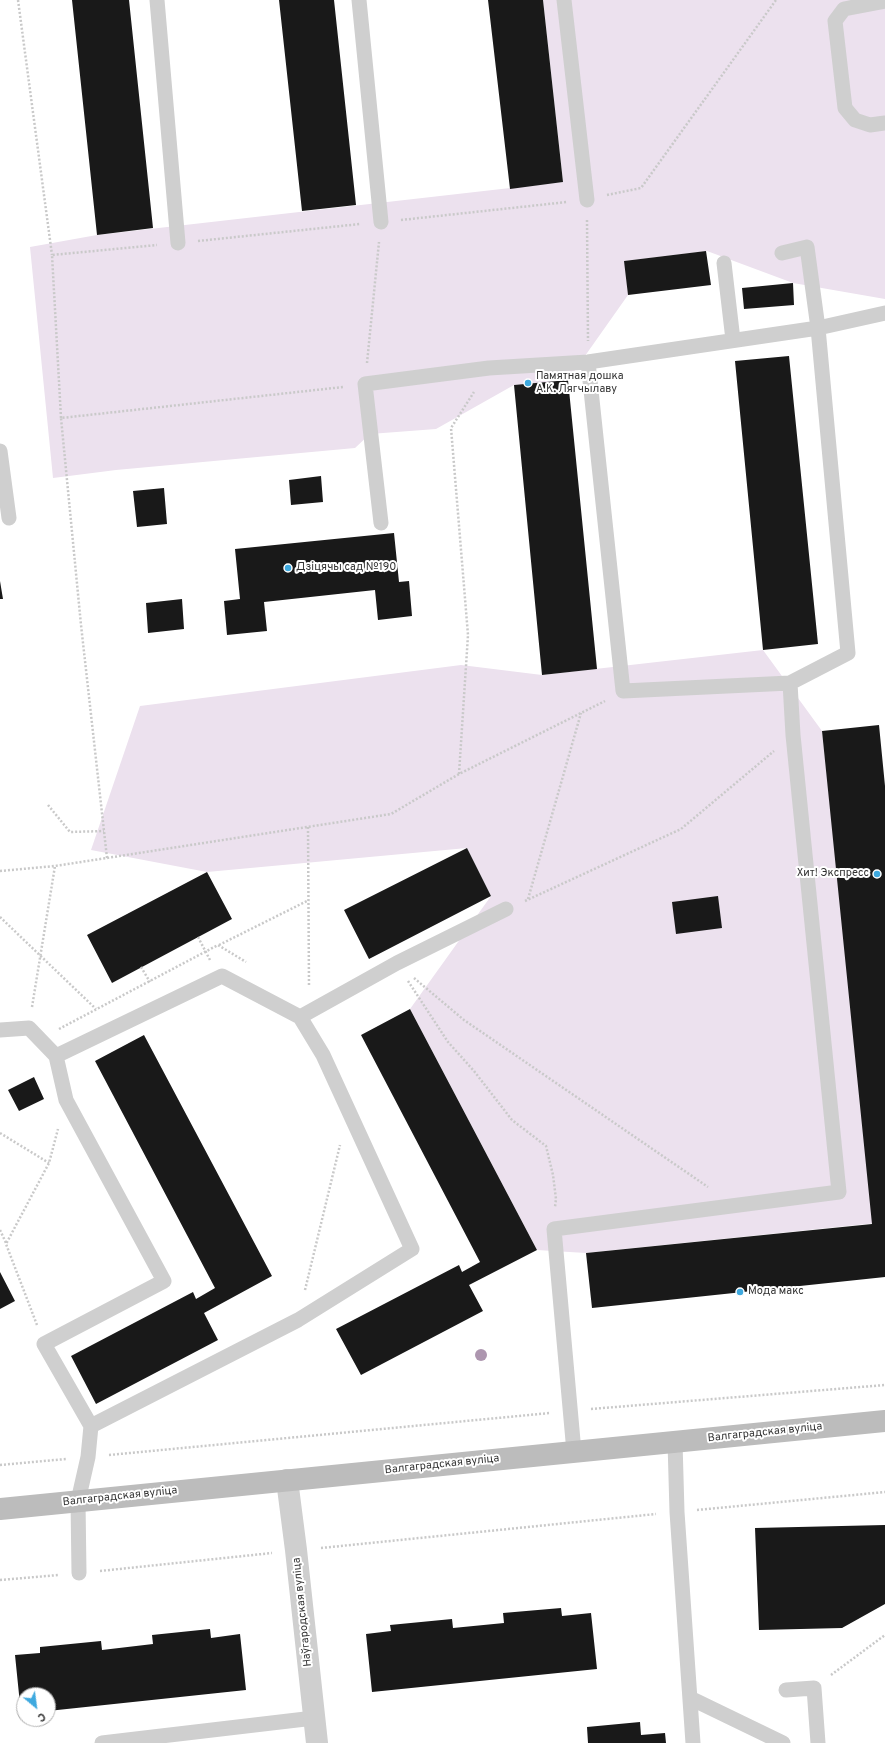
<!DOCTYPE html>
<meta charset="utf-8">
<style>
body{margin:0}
#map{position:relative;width:885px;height:1743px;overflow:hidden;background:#fff;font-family:Overpass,sans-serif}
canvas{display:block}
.north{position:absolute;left:16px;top:1687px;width:40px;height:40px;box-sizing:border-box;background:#fff;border:1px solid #adadad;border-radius:50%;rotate:151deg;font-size:11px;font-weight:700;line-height:16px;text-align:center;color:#323232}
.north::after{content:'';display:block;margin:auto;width:14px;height:18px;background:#3ea9df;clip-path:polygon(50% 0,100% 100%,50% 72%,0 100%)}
</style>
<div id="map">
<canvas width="885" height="1743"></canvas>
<div class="north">С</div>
</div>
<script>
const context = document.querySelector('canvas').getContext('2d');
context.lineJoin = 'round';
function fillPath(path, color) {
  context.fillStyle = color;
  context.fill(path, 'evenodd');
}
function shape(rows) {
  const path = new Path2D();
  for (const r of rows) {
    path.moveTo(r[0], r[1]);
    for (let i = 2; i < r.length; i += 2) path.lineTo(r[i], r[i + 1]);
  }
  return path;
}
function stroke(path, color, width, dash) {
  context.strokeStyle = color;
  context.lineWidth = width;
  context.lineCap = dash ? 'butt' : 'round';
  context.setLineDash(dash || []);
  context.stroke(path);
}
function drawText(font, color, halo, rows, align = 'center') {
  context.font = font + ' Overpass,sans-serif';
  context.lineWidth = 4;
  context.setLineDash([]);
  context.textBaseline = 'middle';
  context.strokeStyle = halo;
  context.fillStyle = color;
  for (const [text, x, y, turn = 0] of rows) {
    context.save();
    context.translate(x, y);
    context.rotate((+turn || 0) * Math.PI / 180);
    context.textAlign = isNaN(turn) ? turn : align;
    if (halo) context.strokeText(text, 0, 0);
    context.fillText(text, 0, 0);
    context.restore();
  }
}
const green = shape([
 [543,0,885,0,885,299,793,283,707,251,625,261,628,295,568,380,514,385,436,429,370,434,355,448,116,470,53,478,30,247,97,235,563,182],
 [763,650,822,731,876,1223,586,1253,537,1250,410,1009,491,896,467,848,207,872,91,850,140,706,461,665,542,675]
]);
const building = shape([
 [72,0,129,0,153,228,97,235],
 [279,0,334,0,356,205,302,211],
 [488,0,543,0,563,182,510,189],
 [706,251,711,285,628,295,624,261],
 [793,283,794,305,744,309,742,288],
 [789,356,818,644,763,650,735,361],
 [568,380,597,669,542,675,514,385],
 [321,476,323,502,291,505,289,480],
 [164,488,167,524,137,527,133,491],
 [394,533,399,582,409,581,412,616,378,620,375,590,264,602,267,631,227,635,224,601,240,599,235,549],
 [0,581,3,599,0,599],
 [182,599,184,629,148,633,146,603],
 [879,725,885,786,885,1277,592,1308,586,1253,872,1224,822,731],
 [467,848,491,896,369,959,344,910],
 [207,872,232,919,112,983,87,935],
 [718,896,722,928,676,934,672,902],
 [410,1009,537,1250,469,1285,483,1311,361,1375,336,1329,459,1265,462,1272,480,1262,361,1035],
 [144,1035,272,1276,204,1313,218,1340,96,1404,71,1356,193,1292,196,1299,215,1288,95,1061],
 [34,1077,44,1099,19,1111,8,1090],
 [0,1272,15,1301,0,1309],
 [885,1525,885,1604,842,1628,759,1630,755,1528],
 [561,1608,562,1616,591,1613,597,1669,372,1692,366,1634,391,1631,390,1625,452,1619,453,1628,504,1623,503,1613],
 [210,1629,211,1638,240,1634,246,1690,48,1711,48,1695,24,1695,24,1714,21,1714,15,1655,40,1653,40,1647,101,1641,102,1650,153,1644,152,1635],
 [640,1722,641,1735,665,1733,666,1743,588,1743,587,1727]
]);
const path = shape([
 [18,0,52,255],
 [607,195,641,188,776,0],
 [401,220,567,202],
 [587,220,588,341],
 [198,241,360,224],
 [367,363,379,242],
 [61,418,52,255,157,245],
 [459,774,468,635,451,428,474,392],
 [48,805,70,832,104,831],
 [308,827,309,987],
 [107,858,81,625,61,418,343,387],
 [0,871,55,866,391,814,459,774,605,701],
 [528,899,581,713],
 [525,901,681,829,774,751],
 [0,917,96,1009],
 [198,937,210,960],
 [219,945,309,900],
 [141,967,150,982],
 [414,978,464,1020,708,1187],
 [408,981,448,1042,474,1071,512,1120,546,1146,553,1175,556,1199,555,1207],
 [32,1007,55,866],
 [59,1029,218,945,246,962],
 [0,1133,49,1163],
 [0,1230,6,1243],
 [305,1290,340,1145],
 [37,1325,6,1244,49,1163,58,1129],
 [591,1409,885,1385],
 [109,1455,550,1413],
 [0,1465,66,1459],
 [697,1510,885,1492],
 [321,1548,656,1514],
 [100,1571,272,1553],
 [0,1580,59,1575],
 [831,1675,885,1635]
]);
const service = shape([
 [157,0,178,243],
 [359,0,381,222],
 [564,0,587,200],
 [885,1,844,9,835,21,845,108,855,120,870,125,885,123],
 [724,263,733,340],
 [588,362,623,691,790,683,848,653,818,328,807,247,782,253],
 [0,451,9,518],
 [381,523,365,384,489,368,588,362,818,328,885,313],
 [300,1017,397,963,506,909],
 [0,1030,29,1028,56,1056,66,1100,164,1281,44,1344,91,1426,88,1457,78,1501,79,1573],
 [56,1056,222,976,300,1017,323,1055,412,1249,298,1320,91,1426],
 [675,1442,677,1512,693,1743],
 [574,1452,554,1229,839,1192,793,735,790,683],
 [786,1690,814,1688,818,1743],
 [690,1698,783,1743],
 [102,1743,314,1718]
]);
const minor = shape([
 [287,1480,296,1550,317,1743]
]);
const secondary = shape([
 [0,1509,885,1421]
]);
const trees = [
 [481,1355]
];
const markers = [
 [528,383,4,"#3ea9df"],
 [288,568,4,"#3ea9df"],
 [877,874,4,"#3ea9df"],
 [740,1292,4,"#3ea9df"]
];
const poiNames = [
 ["Памятная дошка",536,377],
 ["А.К. Лягчылаву",536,390],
 ["Дзіцячы сад №190",296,568],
 ["Хит! Экспресс",869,874,"right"],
 ["Мода макс",748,1292]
];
const streetNames = [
 ["Валгаградская вуліца",765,1433,-6],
 ["Валгаградская вуліца",442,1465,-6],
 ["Валгаградская вуліца",120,1497,-6],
 ["Наўгародская вуліца",303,1612,-96]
];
fillPath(green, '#ece1ee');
fillPath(building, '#191919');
stroke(path, '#c9c9c9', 2.5, [2, 2]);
stroke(service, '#cfcfcf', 15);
stroke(minor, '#cfcfcf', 22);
stroke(secondary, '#bcbcbc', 22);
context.fillStyle = '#ad96af';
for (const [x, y] of trees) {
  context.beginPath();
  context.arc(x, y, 6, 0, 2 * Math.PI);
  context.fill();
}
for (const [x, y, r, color] of markers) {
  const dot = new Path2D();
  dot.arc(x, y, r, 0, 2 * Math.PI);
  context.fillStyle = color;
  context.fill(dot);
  stroke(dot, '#fff', 1.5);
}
drawText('11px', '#323232', '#fff', poiNames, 'left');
drawText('11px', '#323232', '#fff', streetNames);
</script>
